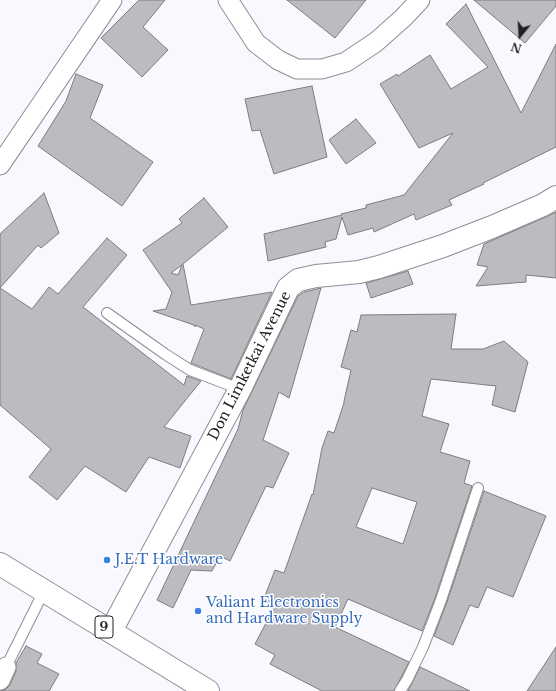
<!DOCTYPE html>
<style>
body{margin:0}
#map{position:relative;width:556px;height:691px;overflow:hidden;background:#f8f8fe;font-family:"Libre Baskerville",serif}
canvas{display:block}
.north{position:absolute;left:500px;top:16px;width:40px;height:40px;-webkit-text-stroke:3px #fff;paint-order:stroke;rotate:198deg;font-size:11px;font-weight:700;line-height:16px;text-align:center;color:#212123}
.north::after{content:'';display:block;margin:auto;width:14px;height:18px;background:#212123;clip-path:polygon(50% 0,100% 100%,50% 72%,0 100%)}
</style>
<div id="map">
<canvas width="556" height="691"></canvas>
<div class="north">N</div>
</div>
<script>
const context = document.querySelector('canvas').getContext('2d');
context.lineJoin = 'round';
function fillPath(path, color) {
  context.fillStyle = color;
  context.fill(path, 'evenodd');
}
function shape(rows) {
  const path = new Path2D();
  for (const r of rows) {
    path.moveTo(r[0], r[1]);
    for (let i = 2; i < r.length; i += 2) path.lineTo(r[i], r[i + 1]);
  }
  return path;
}
function stroke(path, color, width, dash) {
  context.strokeStyle = color;
  context.lineWidth = width;
  context.lineCap = dash ? 'butt' : 'round';
  context.setLineDash(dash || []);
  context.stroke(path);
}
function drawText(font, color, halo, rows, align = 'center') {
  context.font = font + ' "Libre Baskerville",serif';
  context.lineWidth = 3;
  context.setLineDash([]);
  context.textBaseline = 'middle';
  context.strokeStyle = halo;
  context.fillStyle = color;
  for (const [text, x, y, turn = 0] of rows) {
    context.save();
    context.translate(x, y);
    context.rotate((+turn || 0) * Math.PI / 180);
    context.textAlign = isNaN(turn) ? turn : align;
    if (halo) context.strokeText(text, 0, 0);
    context.fillText(text, 0, 0);
    context.restore();
  }
}
const building = shape([
 [139,0,165,0,143,27,168,50,142,77,101,38,139,0],
 [287,0,366,0,335,38,287,0],
 [474,0,556,0,556,6,525,43,474,0],
 [466,4,521,113,556,44,556,147,483,183,484,184,449,200,452,205,416,220,414,214,374,232,373,228,348,235,342,217,336,239,325,242,326,247,268,261,264,234,342,215,341,214,366,208,366,205,404,195,453,133,419,148,380,84,397,74,398,76,430,55,451,89,488,67,446,24,466,4],
 [76,74,103,85,90,118,153,162,122,206,38,146,66,101,76,74],
 [312,86,327,157,274,174,260,130,252,131,245,99,312,86],
 [356,119,376,143,346,164,329,140,356,119],
 [44,193,59,233,41,248,38,245,0,288,0,234,44,193],
 [204,198,228,227,183,264,191,305,272,292,231,379,191,363,204,329,195,325,195,327,194,325,153,311,166,309,172,292,143,250,182,223,179,219,204,198],
 [182,265,178,275,171,273,182,265],
 [556,212,556,278,526,275,526,282,476,286,488,267,477,265,484,244,548,216,556,212],
 [107,238,127,255,83,307,184,385,187,376,201,381,164,427,191,436,180,468,149,457,126,492,85,466,57,500,29,477,51,449,0,405,0,288,32,309,49,287,58,294,107,238],
 [408,271,413,284,371,298,366,283,408,271],
 [321,288,289,398,279,392,263,440,289,453,273,488,266,486,230,561,220,556,212,571,191,570,173,608,157,600,238,429,243,410,298,296,304,292,321,288],
 [456,314,451,349,483,349,504,341,528,362,515,412,492,405,496,386,431,379,422,416,449,424,440,452,470,461,464,483,472,486,435,598,422,631,348,599,335,627,409,662,394,691,322,691,270,664,275,655,255,644,275,606,263,601,275,570,284,573,312,494,313,495,322,448,328,431,334,433,344,403,344,401,351,370,341,367,351,330,357,332,361,315,456,314],
 [372,488,417,502,403,544,356,527,372,488],
 [484,491,546,516,513,597,487,587,478,608,470,605,453,645,434,636,447,602,484,491],
 [26,646,42,654,37,663,59,674,49,691,0,691,6,689,10,685,16,671,16,663,26,646],
 [556,647,556,691,527,691,556,647],
 [420,667,470,691,408,691,420,667]
]);
const lane = shape([
 [107,313,165,354,190,370,240,389],
 [6,667,44,591],
 [400,691,407,680,423,647,441,600,478,488]
]);
const street = shape([
 [228,0,256,43,278,60,297,69,322,69,346,62,376,42,403,18,420,0],
 [0,165,112,0],
 [0,680,6,667]
]);
const secondary = shape([
 [111,631,240,389,288,288,298,280,316,276,359,272,379,267,443,246,492,227,543,205,556,197]
]);
const highway = shape([
 [0,564,208,691]
]);
const markers = [
 [107,560,4,"#3f7fe0"],
 [198,611,4,"#3f7fe0"]
];
const shields = [
 [104,627,18]
];
const shieldNames = [
 ["9",104,627]
];
const streetNames = [
 ["Don Limketkai Avenue",250,366,-63]
];
const shopNames = [
 ["J.E.T Hardware",115,560],
 ["Valiant Electronics",206,603],
 ["and Hardware Supply",206,619]
];
fillPath(building, '#bbbbc0');
stroke(building, '#7d7c82', 1);
stroke(lane, '#8f8e94', 12);
stroke(street, '#8f8e94', 21);
stroke(secondary, '#8f8e94', 24);
stroke(highway, '#8f8e94', 24);
stroke(lane, '#fff', 10);
stroke(street, '#fff', 19);
stroke(secondary, '#fff', 22);
stroke(highway, '#fff', 22);
for (const [x, y, r, color] of markers) {
  const dot = new Path2D();
  dot.arc(x, y, r, 0, 2 * Math.PI);
  context.fillStyle = color;
  context.fill(dot);
  stroke(dot, '#fff', 1.5);
}
for (const [x, y, w] of shields) {
  const box = new Path2D();
  box.roundRect(x - w / 2, y - 11, w, 22, 3);
  context.fillStyle = '#fff';
  context.fill(box);
  stroke(box, '#212123', 1);
}
drawText('bold 13px', '#212123', null, shieldNames);
drawText('14px', '#212123', '#fff', streetNames);
drawText('14px', '#366cbe', '#fff', shopNames, 'left');
</script>
